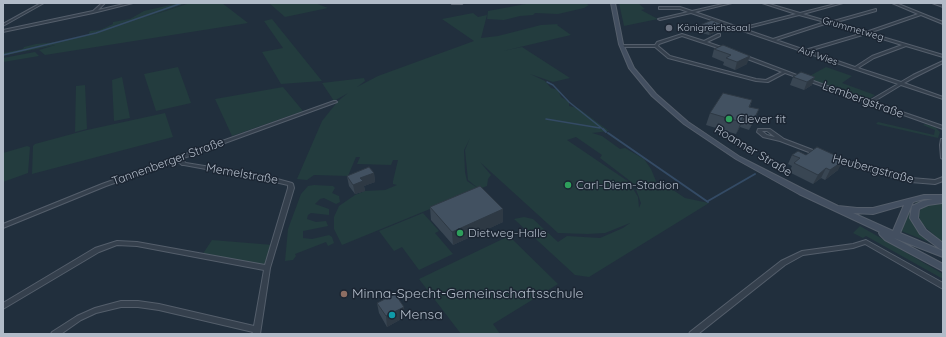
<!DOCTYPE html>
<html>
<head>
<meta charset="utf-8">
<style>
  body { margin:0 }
  #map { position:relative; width:946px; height:337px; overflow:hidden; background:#212f3d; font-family:Quicksand,sans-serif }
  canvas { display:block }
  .frame { position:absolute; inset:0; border:4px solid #b1bbc8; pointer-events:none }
</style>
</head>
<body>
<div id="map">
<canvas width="946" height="337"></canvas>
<div class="frame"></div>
</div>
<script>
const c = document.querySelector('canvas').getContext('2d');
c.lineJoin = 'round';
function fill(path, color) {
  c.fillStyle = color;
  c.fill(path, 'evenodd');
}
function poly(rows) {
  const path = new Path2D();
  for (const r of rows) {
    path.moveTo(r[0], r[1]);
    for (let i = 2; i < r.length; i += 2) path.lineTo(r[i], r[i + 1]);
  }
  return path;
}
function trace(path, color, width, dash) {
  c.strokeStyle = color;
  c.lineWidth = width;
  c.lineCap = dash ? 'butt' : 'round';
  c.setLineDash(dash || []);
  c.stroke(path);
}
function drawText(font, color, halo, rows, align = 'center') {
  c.font = font + ' Quicksand,sans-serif';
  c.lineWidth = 3;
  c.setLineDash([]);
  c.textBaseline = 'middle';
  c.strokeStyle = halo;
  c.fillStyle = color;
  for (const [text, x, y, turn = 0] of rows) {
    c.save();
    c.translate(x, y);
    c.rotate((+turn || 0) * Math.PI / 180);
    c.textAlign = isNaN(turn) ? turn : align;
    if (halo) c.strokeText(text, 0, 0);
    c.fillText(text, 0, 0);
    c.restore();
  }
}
const green = poly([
  [179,3,187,3,144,18,190,3,222,3,248,23,45,55,39,50,55,45,3,56,3,53,23,49,24,47,36,44,57,42,88,35,90,31,100,30,113,24,113,22,130,19,144,11],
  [269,3,315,3,328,8,285,17],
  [531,3,584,3,589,5,584,8,558,14,535,13,533,15,520,16,504,20,487,19,488,11],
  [619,3,638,3,645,9,641,10,658,19,624,26],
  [473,13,478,17,487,15,481,38,498,36,541,25,558,24,557,25,571,35,503,51,522,47,570,78,553,82,530,74,545,81,551,88,558,90,561,97,569,102,569,106,578,108,609,131,592,133,602,136,620,149,625,148,644,159,651,169,656,181,655,185,670,188,685,198,709,203,589,277,575,275,514,219,524,217,533,219,558,242,567,236,600,238,623,228,630,223,605,233,587,234,558,233,480,162,491,175,488,179,487,186,479,189,468,180,465,150,470,138,464,150,465,172,467,181,479,189,342,245,334,229,334,217,339,206,355,195,365,191,385,190,397,185,393,184,393,181,398,160,393,160,391,165,357,164,360,157,356,157,348,176,314,175,307,180,297,179,322,121,338,101,348,93,334,101,322,83,364,78,365,81,357,87,378,76,474,41,442,19],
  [576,137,602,155,600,158,634,184,641,203,639,208,638,197,629,182,567,140],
  [272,19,322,81,281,84,262,52,283,48,264,21],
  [35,52,39,56,3,62,3,58],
  [178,67,191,103,156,111,144,74],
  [826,67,852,76,842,83,875,95,868,100,806,78],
  [122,77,130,118,114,121,112,80],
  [85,85,87,129,75,132,76,86],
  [283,87,303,111,232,136,215,99],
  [165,113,173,137,32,174,33,146,35,144,87,130],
  [878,122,934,135,935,130,923,125,925,124,935,127,940,132,938,138,876,124],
  [27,146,30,147,28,173,3,182,3,153],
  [314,185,333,186,335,188,332,193,339,196,340,202,336,204,324,198,320,199,315,204,329,209,329,215,311,213,308,215,307,219,316,222,326,221,328,226,303,231,303,238,312,239,329,235,332,237,334,243,328,246,326,242,295,254,296,256,293,260,285,261,288,229,301,194,308,186],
  [929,199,940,199,943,200,918,203,913,207,911,213,939,246,901,231,912,206,917,202],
  [934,203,943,203,943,243,922,224,918,214,923,206],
  [423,213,439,231,435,233,453,254,419,270,402,247,394,251,379,231],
  [860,226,943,274,943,279,866,236,863,238,853,233],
  [509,236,558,284,493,324,500,334,461,334,419,279],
  [212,240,273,245,267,266,202,255]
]);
const streamFar1 = poly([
  [3,55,96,33,182,3],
  [547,82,553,85,569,102,604,130],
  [546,119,600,128]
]);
const stream = poly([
  [603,129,606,132],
  [608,133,708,202],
  [708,201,755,174]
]);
const street = poly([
  [41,3,44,3,3,26,3,24,41,3],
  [102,3,105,3,98,10,128,3,133,3,93,13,3,32,3,30,93,11,102,3],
  [451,3,463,3,462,4,452,4,451,3],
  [727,3,732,3,695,12,741,28,796,14,762,3,766,3,800,13,839,3,843,3,803,14,830,22,876,9,876,11,833,23,866,32,918,14,892,3,896,3,943,22,943,24,921,15,869,33,943,55,943,57,906,46,874,58,858,68,901,82,913,75,943,61,943,63,915,77,904,83,943,97,943,99,901,85,873,102,943,126,943,129,805,80,807,79,808,79,869,101,898,84,740,30,738,30,738,29,691,13,660,20,658,19,688,12,680,9,659,9,659,7,680,7,692,11,727,3],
  [799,15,825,22,773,39,744,29,799,15],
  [828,23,863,33,805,50,776,40,828,23],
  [866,34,902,45,872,56,855,67,809,51,866,34],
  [932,3,936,3,943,5,943,7,932,3],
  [682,34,704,41,718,34,720,34,720,36,707,42,727,49,724,50,682,36,659,44,658,46,670,56,756,79,766,80,782,72,742,57,742,55,744,55,802,77,800,78,799,78,785,73,768,82,756,81,668,58,655,47,622,47,620,46,622,45,655,45,657,42,682,34],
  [334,101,336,101,337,102,181,159,186,163,266,176,292,183,293,184,294,188,270,268,260,334,252,334,253,332,159,310,138,307,121,307,96,313,81,320,61,334,51,334,52,332,77,316,95,308,121,301,138,301,159,304,254,326,264,270,137,246,117,245,99,252,3,309,3,303,95,248,117,241,137,242,265,265,288,188,288,185,266,180,184,165,182,165,177,161,106,186,3,228,3,224,102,184,334,101],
  [758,129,770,129,784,139,818,152,818,153,816,154,814,154,780,141,763,137,757,132,758,129],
  [762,131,767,131,775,137,767,135,762,131],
  [941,139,943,139,943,159,941,158,940,145,941,139],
  [835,159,839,159,911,178,935,180,943,177,943,181,935,184,911,182,835,161,835,159],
  [866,240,943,283,943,289,865,244,853,248,803,255,785,265,698,334,689,334,690,332,781,261,802,251,853,244,866,240]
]);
const secondary = poly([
  [611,3,615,3,623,44,634,68,656,94,688,122,740,157,805,190,838,206,857,208,873,208,924,195,943,195,942,203,928,205,919,209,918,218,926,230,943,243,943,250,940,249,920,234,910,218,912,206,923,201,933,199,924,199,913,202,900,233,943,251,943,257,894,238,943,264,943,271,885,240,880,235,879,233,880,232,799,194,736,159,684,124,652,96,629,68,619,44,611,3],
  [904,205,893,231,853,213,873,214,904,205]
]);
const wall = poly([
  [712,20,719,31,709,35,698,32,700,25],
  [723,45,747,64,735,70,723,65,724,62,712,57,714,49],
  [801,72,812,85,804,90,790,85,793,77],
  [752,100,750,107,759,109,754,121,749,130,740,127,736,134,706,125,710,113],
  [792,155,806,155,841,158,840,160,838,170,825,180,821,178,813,184,789,172,792,166,788,164],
  [374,173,375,182,364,186,365,191,355,194,349,186,347,176],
  [430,207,503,209,503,222,453,245,431,220],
  [377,303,405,317,387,327,379,313]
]);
const shadedWall = poly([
  [722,24,719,31,709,35,711,27],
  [750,56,747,64,735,70,737,62],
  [815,77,812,85,804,90,807,82],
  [759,109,754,121,749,130,754,119],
  [744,116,740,127,736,134,741,122],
  [841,158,837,165,843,161,838,170,825,180,830,170,839,159],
  [826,168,821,178,813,184,818,175],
  [374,173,375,182,364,186,365,191,355,194,353,185,360,178],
  [503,209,503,222,453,245,452,232],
  [404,307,405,317,387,327,386,316]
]);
const building = poly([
  [712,20,722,24,711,27,700,25,712,20],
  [723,45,750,56,737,62,726,58,731,55,714,49,723,45],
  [801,72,815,77,807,82,793,77,801,72],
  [723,93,752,100,749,107,759,109,754,119,744,116,741,122,710,113,723,93],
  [817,147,841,158,839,159,843,161,830,170,826,168,818,175,794,163,800,158,792,155,798,151,806,155,817,147],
  [369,167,374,173,360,178,363,181,353,185,347,176,369,167],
  [480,186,503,209,452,232,430,207,480,186],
  [395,294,404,307,386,316,377,303,395,294]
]);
const markers = [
  [669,28,4,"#6b7280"],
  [729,119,4,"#2e9e5b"],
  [568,185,4,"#2e9e5b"],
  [460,233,4,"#2e9e5b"],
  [344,294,4,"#8d6e63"],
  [392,315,4,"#0f9aa8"]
];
const farPoinames = [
  ["Königreichssaal",677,28]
];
const farStreetnames = [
  ["Grummetweg",853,29,16],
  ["Auf Wies",818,56,19]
];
const streetNames = [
  ["Lembergstraße",863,100,20],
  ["Roanner Straße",753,151,31],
  ["Tannenberger Straße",168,162,-20],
  ["Heubergstraße",873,169,15],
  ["Memelstraße",242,174,10]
];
const poiNames = [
  ["Clever fit",737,119],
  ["Carl-Diem-Stadion",576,185],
  ["Dietweg-Halle",468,233]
];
const nearPoinames = [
  ["Minna-Specht-Gemeinschaftsschule",352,294],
  ["Mensa",400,315]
];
fill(green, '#233c3e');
trace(streamFar1, '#344b65', 1.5);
trace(stream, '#344b65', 2);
trace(street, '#545e6b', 2);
trace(secondary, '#545e6b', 2);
fill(street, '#35404d');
fill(secondary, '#434f60');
fill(wall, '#394653');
fill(shadedWall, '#2e3944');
fill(building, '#425161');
trace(building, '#2e3944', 1);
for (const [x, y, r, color] of markers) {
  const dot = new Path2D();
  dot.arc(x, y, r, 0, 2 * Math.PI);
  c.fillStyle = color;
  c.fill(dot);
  trace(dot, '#1b2532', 1.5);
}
drawText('10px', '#b1bbc8', '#1b2532', farPoinames, 'left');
drawText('10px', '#b1bbc8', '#1b2532', farStreetnames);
drawText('12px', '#b1bbc8', '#1b2532', streetNames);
drawText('12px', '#b1bbc8', '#1b2532', poiNames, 'left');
drawText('14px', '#b1bbc8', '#1b2532', nearPoinames, 'left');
</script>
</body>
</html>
